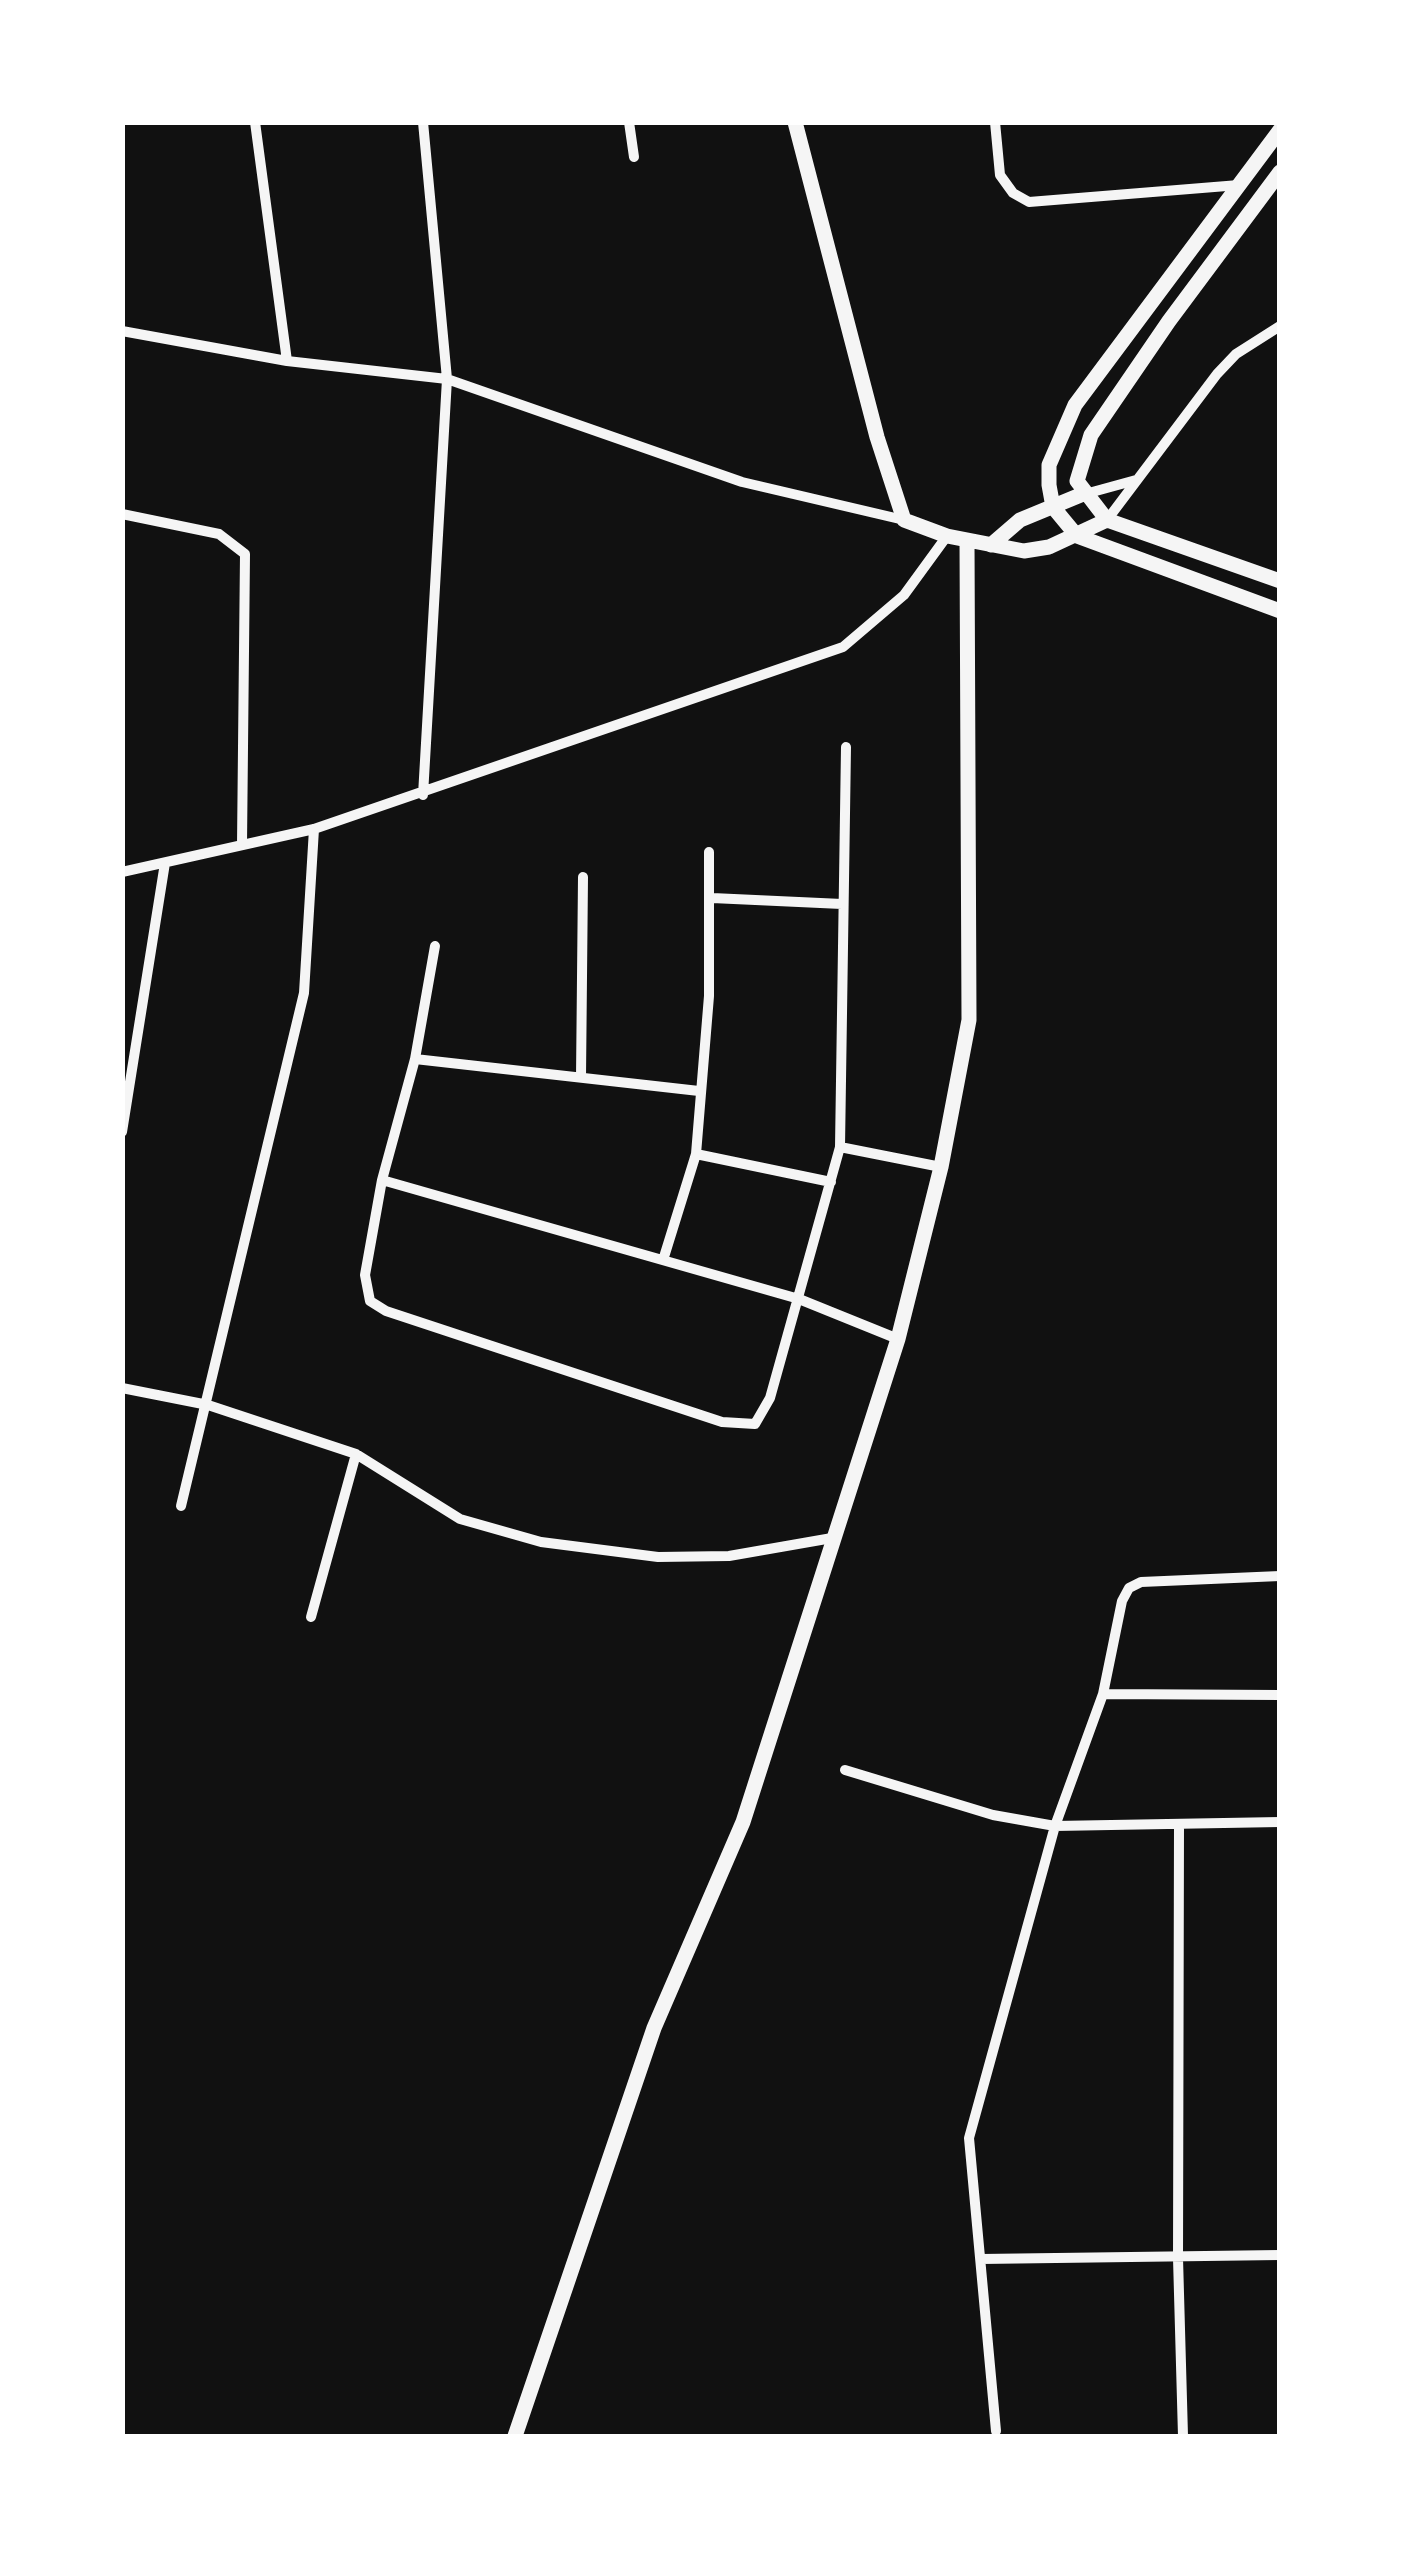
<!DOCTYPE html>
<html>
<head>
<meta charset="utf-8">
<style>
  body { margin:0 }
  #map { position:relative; width:1402px; height:2559px; overflow:hidden; background:#111; font-family:"Source Sans 3",sans-serif }
  canvas { display:block }
  .frame { position:absolute; inset:0; border:125px solid #fff; pointer-events:none }
</style>
</head>
<body>
<div id="map">
<canvas width="1402" height="2559"></canvas>
<div class="frame"></div>
</div>
<script>
const c = document.querySelector('canvas').getContext('2d');
c.lineJoin = 'round';
function poly(rows) {
  const path = new Path2D();
  for (const r of rows) {
    path.moveTo(r[0], r[1]);
    for (let i = 2; i < r.length; i += 2) path.lineTo(r[i], r[i + 1]);
  }
  return path;
}
function trace(path, color, width, dash) {
  c.strokeStyle = color;
  c.lineWidth = width;
  c.lineCap = dash ? 'butt' : 'round';
  c.setLineDash(dash || []);
  c.stroke(path);
}
const minor = poly([
  [255,122,287,361],
  [629,122,634,157],
  [995,122,1000,175,1013,193,1029,202,1239,185],
  [122,331,287,361,447,379,742,482,904,520],
  [1085,494,1136,480],
  [122,514,219,534,245,554,242,844],
  [1107,520,1217,374,1236,354,1280,326],
  [423,795,447,379,423,122],
  [122,872,314,829,843,647,904,595,947,536],
  [712,898,842,904],
  [435,946,415,1059,382,1180,365,1275,370,1301,386,1311,722,1422,755,1424,770,1398,840,1147,846,747],
  [415,1059,699,1091],
  [581,1077,583,877],
  [122,1132,165,863],
  [840,1147,941,1167],
  [696,1154,831,1182],
  [382,1180,799,1299,898,1339],
  [664,1257,696,1154,709,996,709,852],
  [122,1388,208,1405,356,1454,460,1519,541,1542,658,1557,729,1556,832,1538],
  [181,1506,304,993,314,829],
  [311,1617,356,1454],
  [1103,1694,1280,1695],
  [845,1770,993,1815,1055,1826,1280,1822],
  [1179,1825,1178,2258,1183,2436],
  [981,2259,1280,2255],
  [996,2431,969,2138,1055,1826,1103,1694,1122,1601,1129,1588,1141,1582,1280,1576]
]);
const tertiary = poly([
  [795,122,877,437,904,520,947,536,1024,551,1049,547,1107,520],
  [1280,130,1075,405,1049,465,1049,485,1053,507,1077,536,1280,611],
  [1280,172,1169,321,1091,435,1077,481,1107,520,1280,581],
  [991,545,1020,520,1083,494],
  [515,2436,654,2028,743,1822,898,1339,941,1167,969,1020,967,540]
]);
trace(minor, '#f5f5f5', 10);
trace(tertiary, '#f5f5f5', 15);
</script>
</body>
</html>
